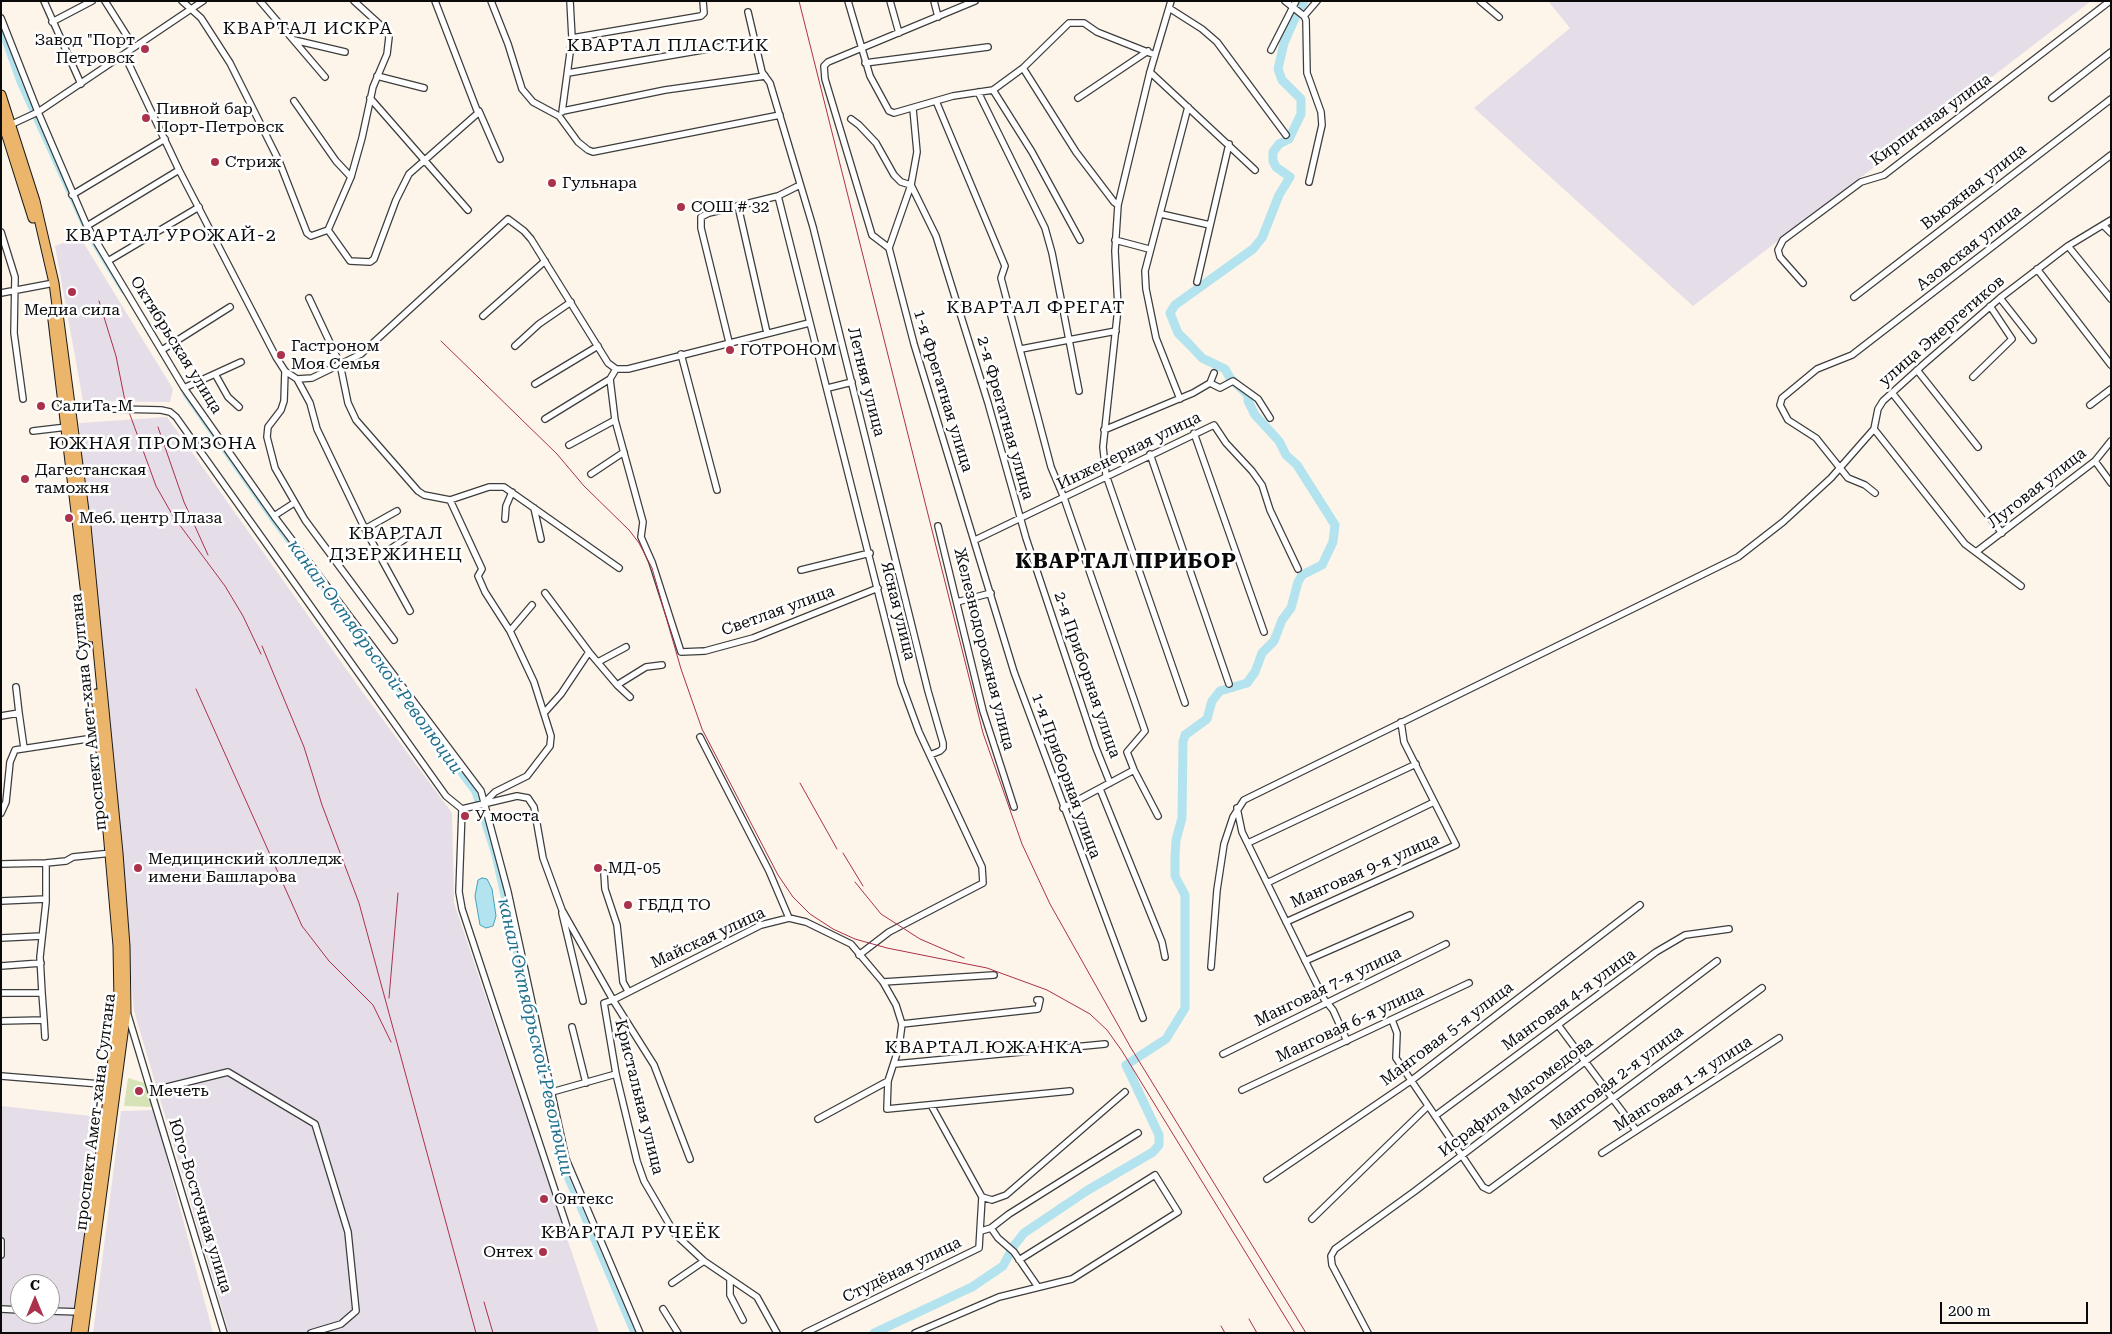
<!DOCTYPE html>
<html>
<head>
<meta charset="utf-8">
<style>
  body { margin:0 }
  #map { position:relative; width:2112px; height:1334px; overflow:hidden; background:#fdf5e9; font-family:"Roboto Serif",serif }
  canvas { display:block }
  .frame { position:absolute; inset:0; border:2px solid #0a0a0a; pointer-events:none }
  .north { position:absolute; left:10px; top:1274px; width:50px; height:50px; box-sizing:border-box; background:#fff; border:1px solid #9d9d9d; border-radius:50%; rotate:0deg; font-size:14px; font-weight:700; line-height:20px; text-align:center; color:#0a0a0a }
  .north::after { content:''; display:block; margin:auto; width:18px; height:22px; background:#ab314c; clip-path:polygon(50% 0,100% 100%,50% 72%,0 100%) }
  .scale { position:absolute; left:1940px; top:1302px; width:148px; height:22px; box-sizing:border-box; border:2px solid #0a0a0a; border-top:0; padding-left:6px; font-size:15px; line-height:18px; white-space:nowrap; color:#0a0a0a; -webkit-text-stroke:4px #fff; paint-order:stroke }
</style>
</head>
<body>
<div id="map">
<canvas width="2112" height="1334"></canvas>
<div class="frame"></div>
<div class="north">С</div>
<div class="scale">200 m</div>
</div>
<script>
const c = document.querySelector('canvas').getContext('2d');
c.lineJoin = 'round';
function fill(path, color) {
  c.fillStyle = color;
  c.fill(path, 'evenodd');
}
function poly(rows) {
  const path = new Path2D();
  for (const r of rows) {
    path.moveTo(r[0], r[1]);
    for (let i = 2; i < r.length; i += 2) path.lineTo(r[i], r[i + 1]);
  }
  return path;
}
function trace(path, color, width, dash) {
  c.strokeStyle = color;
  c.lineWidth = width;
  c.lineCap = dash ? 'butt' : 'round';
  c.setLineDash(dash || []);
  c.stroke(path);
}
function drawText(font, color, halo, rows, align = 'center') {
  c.font = font + ' "Roboto Serif",serif';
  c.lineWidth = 5;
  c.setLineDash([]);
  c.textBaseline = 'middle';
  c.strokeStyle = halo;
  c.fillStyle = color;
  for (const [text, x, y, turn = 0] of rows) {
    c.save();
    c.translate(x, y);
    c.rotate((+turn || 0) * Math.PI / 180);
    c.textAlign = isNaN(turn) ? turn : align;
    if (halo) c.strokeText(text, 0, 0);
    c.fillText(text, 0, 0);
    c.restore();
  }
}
const industrial = poly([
  [1548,1,2091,1,1693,306,1474,108,1570,28],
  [80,237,173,389,170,402,83,401,55,246],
  [167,417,361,690,452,813,454,903,599,1333,229,1333,134,1011,79,423],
  [1,1106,100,1117,71,1333,1,1333],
  [20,1284,50,1284,50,1314,20,1314],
  [154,1110,213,1333,93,1333,121,1111]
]);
const green = poly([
  [128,1078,148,1084,154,1107,124,1106]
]);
const water = poly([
  [482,878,487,879,492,889,496,916,493,926,486,928,480,925,475,896,478,880,482,878]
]);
const canal = poly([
  [1,31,19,82,87,232,123,291],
  [185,394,275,523,474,792,494,855,564,1172,633,1333]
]);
const river = poly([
  [1301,7,1304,1],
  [874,1333,972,1287,1003,1266,1013,1247,1024,1233,1088,1190,1153,1152,1159,1145,1159,1135,1126,1065,1166,1039,1185,1008,1185,895,1175,876,1175,856,1176,840,1182,818,1183,742,1185,735,1207,719,1212,701,1220,691,1247,683,1255,672,1262,653,1274,641,1282,620,1291,608,1298,582,1302,575,1322,565,1333,542,1335,525,1297,465,1286,455,1279,441,1255,415,1248,401,1248,395,1230,378,1225,369,1202,358,1190,345,1178,333,1170,313,1175,305,1253,249,1262,238,1279,195,1290,177,1276,167,1273,161,1273,152,1279,144,1289,139,1301,114,1301,99,1282,80,1278,69,1284,43,1296,16]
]);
const minor = poly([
  [44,1,81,84],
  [105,1,134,47],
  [182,1,201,18,230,63,279,161,307,233,311,236,328,230,351,177,362,138,373,87,387,54,389,37,387,31,354,1],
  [260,1,325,77],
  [491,1,508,44,522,89,533,102,559,116,578,142,588,150,593,152,780,115],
  [848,1,870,76,889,111,894,113,953,96,993,90,1023,68,1069,23,1084,23,1097,32,1155,55],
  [890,1,899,33],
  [934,1,938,17],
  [1171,1,1150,72,1118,205,1115,251,1118,308,1103,447,1106,475,1185,703],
  [1285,1,1304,16,1306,20,1307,73,1321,112,1322,125,1309,182],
  [1480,1,1499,17],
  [1169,8,1202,29,1217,42,1286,135],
  [748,12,762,72,770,83,813,227,928,691,943,743,943,748,940,751,930,755],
  [1304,16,1317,1],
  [1,18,38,112,87,226,184,388,274,516,481,791,508,892,566,1159,640,1333],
  [52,22,92,1],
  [572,38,701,16,704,13,703,1],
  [294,40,345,52],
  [1271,50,1296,1],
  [124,54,179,170,276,357,285,371,297,379,312,378,361,354,508,219,524,231,531,239,608,363,616,369,628,369,809,323],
  [865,63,988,47],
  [1023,68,1076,152,1114,202,1118,205],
  [1150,72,1255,170],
  [568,73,755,41],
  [377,76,424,88],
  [993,90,1032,152,1080,240],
  [978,92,1045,228,1052,253,1079,391],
  [370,98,468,210],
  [1078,98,1148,51],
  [2052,98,2111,52],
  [294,101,336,161,351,177],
  [936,101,1005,266,1001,278,1051,467,1064,498,1145,731,1127,752,1134,770,1158,816],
  [479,111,500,159],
  [563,111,665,90,765,76],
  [562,112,572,38,570,1],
  [851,119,859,125,876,143,894,175,901,182,911,185,936,236,988,403,1026,538,1096,748,1110,783],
  [8,126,38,112,203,1],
  [72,195,165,139],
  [778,196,901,683,919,732,982,867,983,883,889,932,859,955],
  [738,206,767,333],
  [1161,214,1210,225],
  [2103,225,2111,233],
  [87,226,179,170],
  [328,230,350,261,370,262,374,259,396,200,409,174,478,113,435,1],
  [1,232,15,277,14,333,23,399],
  [1115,240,1149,249],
  [2068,246,2111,299],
  [889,248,914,344,1014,672,1143,1018],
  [889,248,872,235,825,79,824,66,828,62,975,1],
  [889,248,911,185,917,152,913,109],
  [108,261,199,207],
  [2037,269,2111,365],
  [1197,282,1229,144],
  [1803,283,1780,257,1778,250,1783,240,1861,182,1884,175,2110,1],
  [1,293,54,283],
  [1854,297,2111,99],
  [309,298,340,364,348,403,356,420,418,491,424,495,450,500,482,569,478,576,485,592,510,631,534,682,551,736,550,746,527,776,495,792,486,801],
  [2000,298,2033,340],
  [483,316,545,261],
  [729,342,701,228,701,217,709,213,778,196,800,185],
  [515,346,539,324,571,302],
  [1021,349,1116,331],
  [162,350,230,307],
  [681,354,717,490],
  [616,369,610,379,615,420,643,522,641,537,652,562,681,652,705,651,753,638,878,588],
  [1917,370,1978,447],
  [285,371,284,401,281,410,268,427,267,437,275,468,305,520,394,640],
  [215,374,228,397,239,407],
  [1973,377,2012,339,1990,306],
  [297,379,310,403,317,429,365,529,410,611],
  [1210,383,1220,388,1233,381,1258,399,1270,418],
  [535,384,598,346],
  [184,388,241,362],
  [828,388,852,382],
  [1893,394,2002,533],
  [1180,399,1156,338,1146,289,1145,271,1188,107],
  [2090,405,2111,389],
  [69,408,161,410,170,412,176,417,446,796,462,809,459,892,462,909,567,1227,552,1236],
  [545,419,610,379],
  [1874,429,1965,544,2021,586],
  [1104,430,1193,393,1210,383,1214,373],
  [33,431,67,427],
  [1194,433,1264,632],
  [569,445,615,420],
  [1150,454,1229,684],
  [2095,461,2111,483],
  [591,474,624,452],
  [1875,493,1865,485,1848,478,1816,438,1788,420,1780,405,1782,398,1817,369,1852,355,2111,155],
  [450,500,489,487,504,487,619,568],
  [534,508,541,539],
  [274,516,294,503],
  [505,519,506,506,512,492],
  [938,526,983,711,1014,807],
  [365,529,397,511],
  [975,540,1214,425,1226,443,1252,471,1262,485,1270,510,1298,569],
  [1976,552,2095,461,2111,441],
  [380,556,405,539],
  [801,570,870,553],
  [957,602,991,593],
  [510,631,532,605],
  [589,652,617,685,630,697],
  [598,662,626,647],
  [617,685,646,667,662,665],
  [16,687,19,713],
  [544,713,561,694,589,652,545,593],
  [1,716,19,713,24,748],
  [700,737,769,871,789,918],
  [1100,789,1162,942,1165,957],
  [1063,808,1134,770],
  [1237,808,1242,832,1324,999,1333,1010,1347,1041],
  [462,809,517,796,528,798,534,807,543,858,562,910,613,1000,761,925,789,918,806,922,851,944,883,982,896,1005,902,1024,899,1047,888,1081,887,1109,1070,1091],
  [1,813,6,802,10,762,15,750,100,737],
  [1248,843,1416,764],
  [1,864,46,863],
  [604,873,605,889,617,925,623,982,628,991],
  [1267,883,1434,802],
  [1,901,46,899],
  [562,913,583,1001],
  [1286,922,1456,845,1404,742,1401,722],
  [1,938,42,936],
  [1305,961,1410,915],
  [1,966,41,963],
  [1211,967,1217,890,1224,844,1233,817,1244,800,1738,557,1783,522,1831,478,1874,429,1878,409,1883,401,1925,363,2000,298,2068,246,2111,220],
  [883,982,994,975],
  [1,993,42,993,40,957,46,902,46,863,66,861,73,857,112,853],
  [127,1012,224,1333],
  [44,1020,45,1037],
  [1392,1020,1397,1033,1396,1058,1483,1187,1489,1190,1762,988],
  [1,1021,44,1020,42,993],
  [902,1024,1038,1009,1040,1000,1037,1000],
  [1558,1025,1636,1130],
  [572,1027,586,1083],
  [1223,1054,1446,944],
  [895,1064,1105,1044],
  [1,1076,113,1085],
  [1242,1090,1469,983],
  [151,1091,228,1072,315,1124,348,1232,356,1311,341,1324,311,1333],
  [552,1092,616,1074],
  [1435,1116,1656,952,1685,935,1729,929],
  [818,1119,888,1081],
  [1602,1153,1779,1038],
  [690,1159,654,1065,613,1000,604,1003,616,1074,637,1161,644,1181,675,1234,704,1261,757,1297,777,1333],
  [1267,1179,1412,1080,1640,905],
  [982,1197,992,1200,1006,1195,1125,1092],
  [1312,1219,1428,1106],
  [991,1228,998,1238,1014,1252,1038,1287],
  [981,1231,991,1228,1009,1214,1138,1133],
  [1,1241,1,1255],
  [730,1280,730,1295,743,1320],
  [672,1283,704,1261],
  [1,1309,20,1310],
  [663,1309,678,1333],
  [50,1311,80,1312],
  [805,1333,979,1248,982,1197,931,1105],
  [915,1333,999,1297,1072,1279,1178,1212,1155,1175,1019,1260],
  [1368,1333,1332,1265,1331,1256,1335,1249,1415,1191,1717,961]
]);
const primary = poly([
  [1,95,35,201,54,283,86,526,118,853,125,946,126,1011,83,1333],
  [1,117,33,218],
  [52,312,91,637],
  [76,1333,110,1085,119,1003,118,946,96,694]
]);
const rail = poly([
  [799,1,983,733,1022,844,1050,904,1131,1048,1306,1333],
  [99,301,116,356,125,401,156,486,173,516,225,586,243,616,261,654],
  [441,341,557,454,584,486,629,530,639,543,652,568,681,669,702,729,778,875,793,897,810,914,833,929,855,939,887,948,987,968,1047,990,1090,1014,1107,1030,1122,1051,1295,1333],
  [158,427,184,502,208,555],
  [262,646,304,747,322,805,359,903,476,1333],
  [196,689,302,926,329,961,373,1005,391,1042],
  [800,783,837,849],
  [843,853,863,886],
  [855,882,881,914,920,939,964,958],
  [389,998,398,893],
  [484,1302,493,1333],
  [1249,1319,1257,1333],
  [1221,1326,1225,1333]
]);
const markers = [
  [145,49,5,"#ab314c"],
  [146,118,5,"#ab314c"],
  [215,162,5,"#ab314c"],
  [552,183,5,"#ab314c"],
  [681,207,5,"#ab314c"],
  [72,292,5,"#ab314c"],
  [730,350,5,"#ab314c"],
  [281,355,5,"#ab314c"],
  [41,406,5,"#ab314c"],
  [25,479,5,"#ab314c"],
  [69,518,5,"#ab314c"],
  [465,816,5,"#ab314c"],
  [138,868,5,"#ab314c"],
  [598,868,5,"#ab314c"],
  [628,905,5,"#ab314c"],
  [139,1091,5,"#ab314c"],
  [544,1199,5,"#ab314c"],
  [543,1252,5,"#ab314c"]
];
const poiNames = [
  ["Завод \"Порт",135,40,"right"],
  ["Петровск",135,58,"right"],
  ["Пивной бар",156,109],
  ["Порт-Петровск",156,127],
  ["Стриж",225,162],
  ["Гульнара",562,183],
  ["СОШ # 32",691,207],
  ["Медиа сила",72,310,"center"],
  ["Гастроном",291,346],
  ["Моя Семья",291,364],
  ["ГОТРОНОМ",740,350],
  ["СалиТа-М",51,406],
  ["Дагестанская",35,470],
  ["таможня",35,488],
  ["Меб. центр Плаза",79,518],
  ["У моста",475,816],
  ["Медицинский колледж",148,859],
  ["имени Башларова",148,877],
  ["МД-05",608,868],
  ["ГБДД ТО",638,905],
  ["Мечеть",149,1091],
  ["Онтекс",554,1199],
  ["Онтех",533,1252,"right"]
];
const streetNames = [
  ["Кирпичная улица",1931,120,-36],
  ["Вьюжная улица",1974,187,-38],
  ["Азовская улица",1969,248,-38],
  ["улица Энергетиков",1942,331,-41],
  ["Октябрьская улица",176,345,58],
  ["Летняя улица",866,382,76],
  ["1-я Фрегатная улица",943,391,73],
  ["2-я Фрегатная улица",1005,418,74],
  ["Инженерная улица",1129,451,-26],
  ["Луговая улица",2037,488,-38],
  ["Светлая улица",778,611,-20],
  ["Ясная улица",898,611,76],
  ["Железнодорожная улица",984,649,76],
  ["2-я Приборная улица",1087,675,71],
  ["проспект Амет-хана Султана",89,712,-96],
  ["1-я Приборная улица",1066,776,70],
  ["Манговая 9-я улица",1365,871,-24],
  ["Майская улица",708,938,-25],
  ["Манговая 7-я улица",1328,987,-26],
  ["Манговая 4-я улица",1569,1000,-36],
  ["Манговая 6-я улица",1350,1024,-25],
  ["Манговая 5-я улица",1447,1034,-37],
  ["Манговая 2-я улица",1617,1078,-37],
  ["Манговая 1-я улица",1683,1084,-33],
  ["Кристальная улица",639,1097,76],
  ["Исрафила Магомедова",1516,1097,-37],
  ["проспект Амет-хана Султана",96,1112,-83],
  ["Юго-Восточная улица",200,1206,73],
  ["Студёная улица",902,1270,-26]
];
const neighbourhoodNames = [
  ["КВАРТАЛ ИСКРА",308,29],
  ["КВАРТАЛ ПЛАСТИК",668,46],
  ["КВАРТАЛ УРОЖАЙ-2",171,236],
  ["КВАРТАЛ ФРЕГАТ",1036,308],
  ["ЮЖНАЯ ПРОМЗОНА",153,444],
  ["КВАРТАЛ",396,534],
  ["ДЗЕРЖИНЕЦ",396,555],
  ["КВАРТАЛ ЮЖАНКА",984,1048],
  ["КВАРТАЛ РУЧЕЁК",631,1233]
];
const waterNames = [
  ["канал Октябрьской Революции",375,657,54],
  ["канал Октябрьской Революции",535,1037,77]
];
const districtNames = [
  ["КВАРТАЛ ПРИБОР",1126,562]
];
fill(industrial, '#e5dee8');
fill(green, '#d5e3b7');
fill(water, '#b3e3ef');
trace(water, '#41a3bf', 1);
trace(canal, '#b3e3ef', 5);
trace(river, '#b3e3ef', 9);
trace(minor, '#3d3d3d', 8);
trace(primary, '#1b1b1b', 11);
trace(minor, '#fff', 5.5);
trace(primary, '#ebb56b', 9);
trace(rail, '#ab314c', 1);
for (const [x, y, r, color] of markers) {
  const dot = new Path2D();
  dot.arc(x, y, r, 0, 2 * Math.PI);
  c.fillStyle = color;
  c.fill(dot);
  trace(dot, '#fff', 2);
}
drawText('16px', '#0a0a0a', '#fff', poiNames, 'left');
drawText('16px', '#0a0a0a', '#fff', streetNames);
c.letterSpacing = '1px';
drawText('18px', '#0a0a0a', '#fff', neighbourhoodNames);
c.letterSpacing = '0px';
drawText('italic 18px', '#21718e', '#fff', waterNames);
c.letterSpacing = '1px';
drawText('bold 21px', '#0a0a0a', '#fff', districtNames);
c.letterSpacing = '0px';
</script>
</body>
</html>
